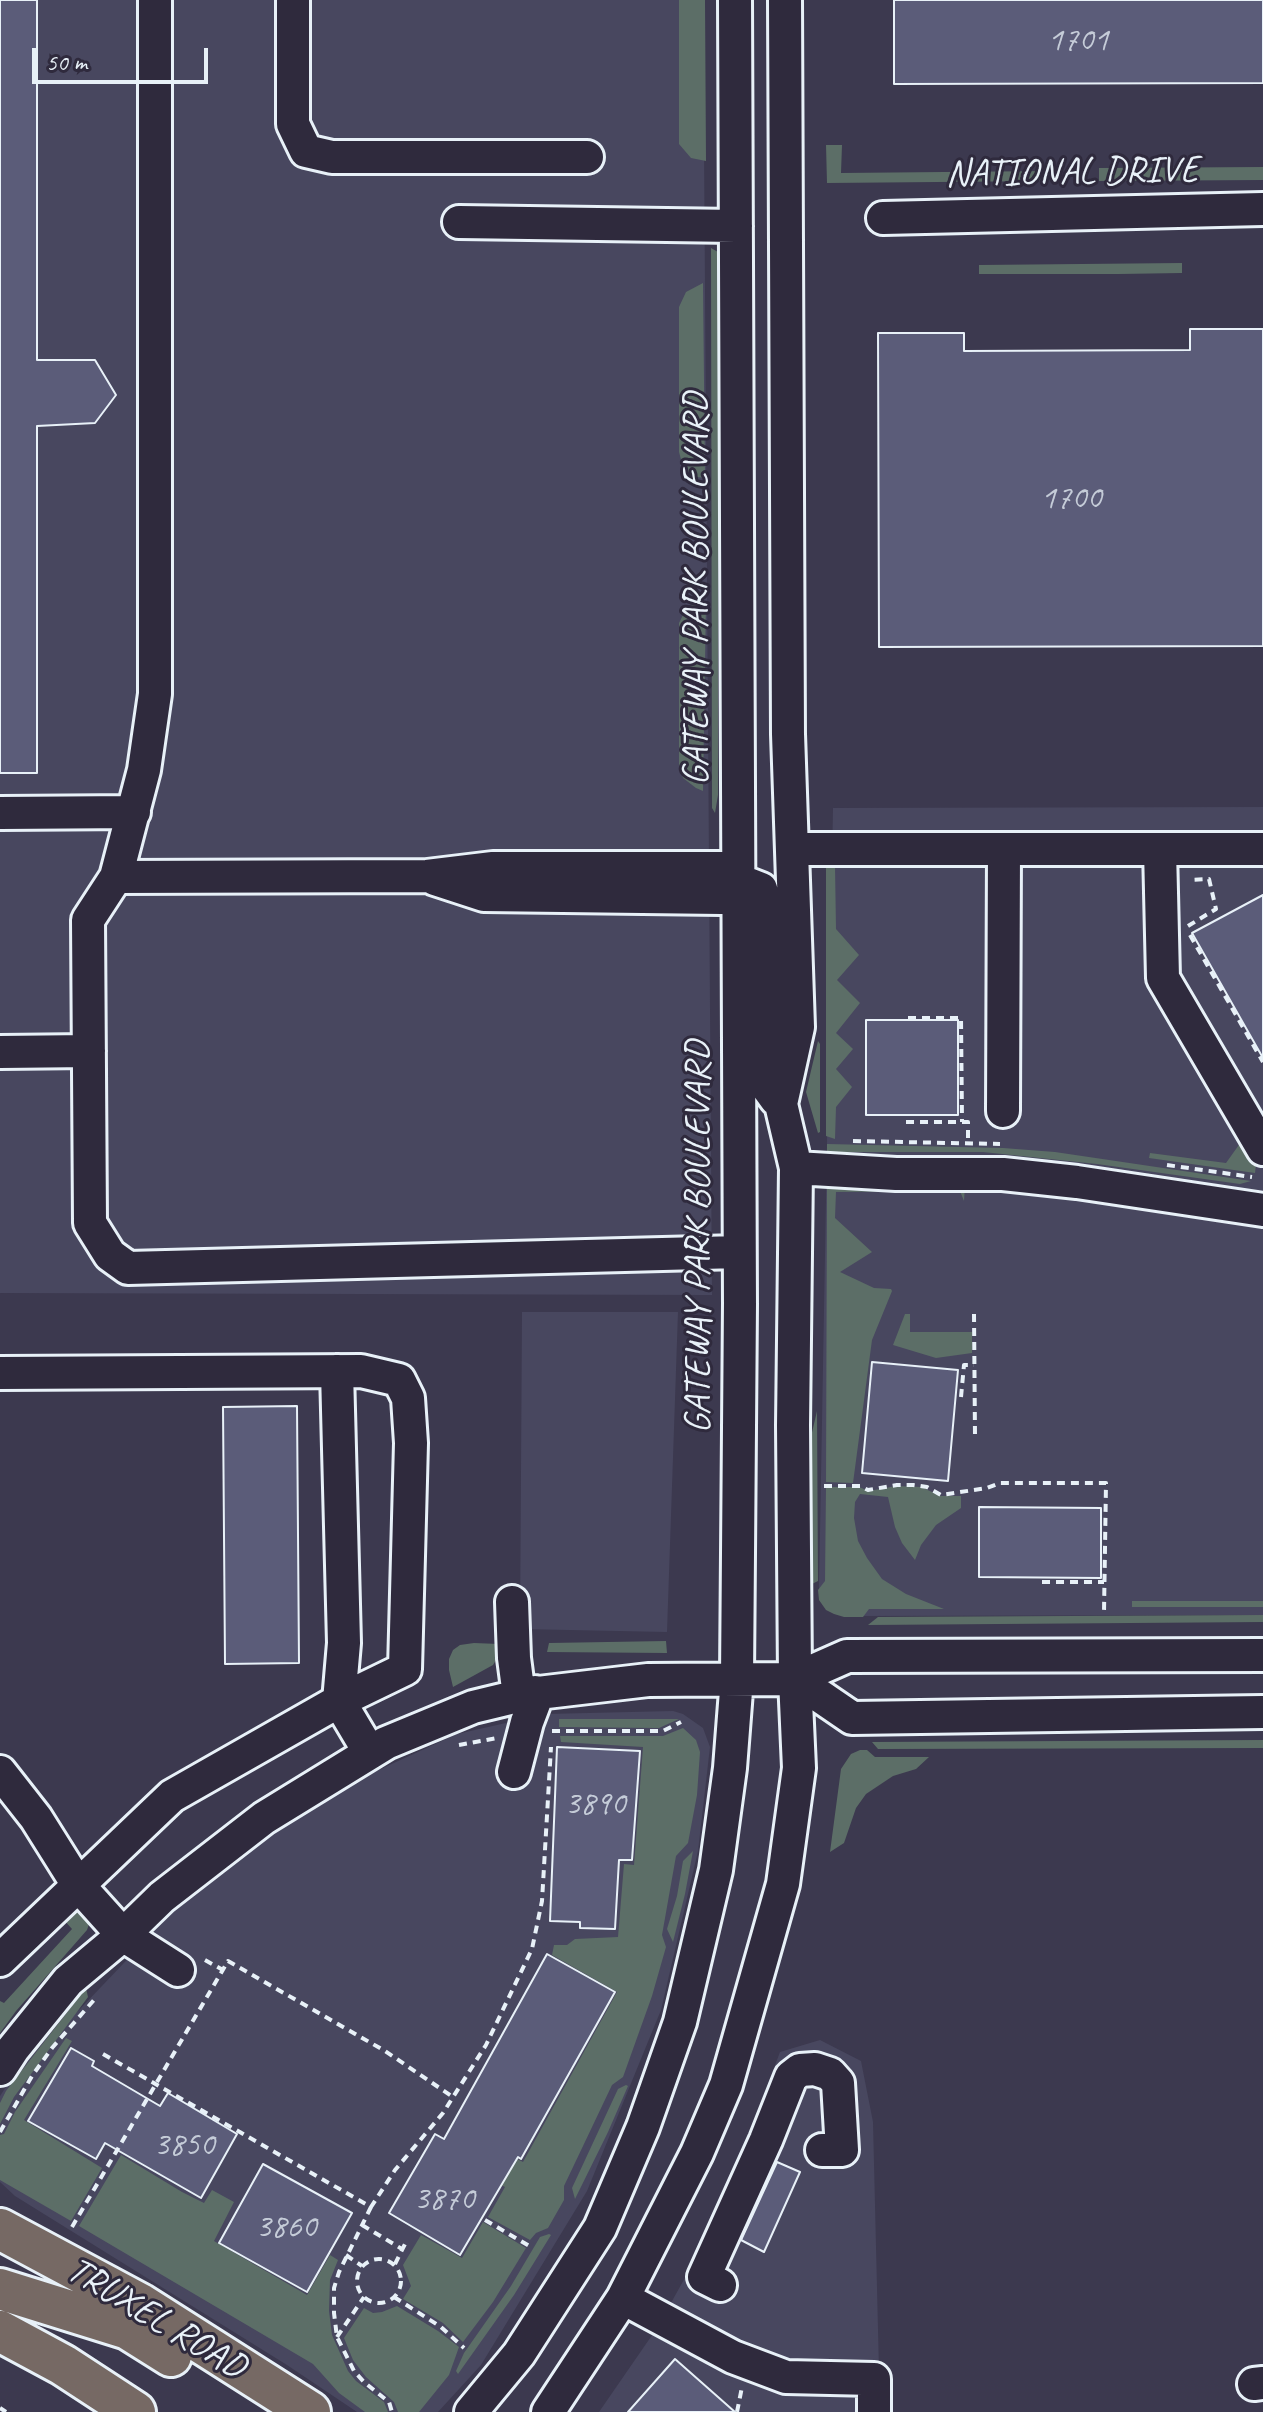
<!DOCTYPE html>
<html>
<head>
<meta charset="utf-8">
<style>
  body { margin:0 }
  #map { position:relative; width:1263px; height:2412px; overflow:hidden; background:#3c394f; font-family:Caveat,sans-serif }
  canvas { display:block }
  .scale { position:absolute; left:32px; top:48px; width:176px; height:36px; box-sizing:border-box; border:4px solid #e8f1f8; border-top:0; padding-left:10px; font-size:24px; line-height:28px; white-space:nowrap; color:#e8f1f8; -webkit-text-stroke:6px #2f2a3d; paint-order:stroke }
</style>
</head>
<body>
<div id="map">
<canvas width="1263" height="2412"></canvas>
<div class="scale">50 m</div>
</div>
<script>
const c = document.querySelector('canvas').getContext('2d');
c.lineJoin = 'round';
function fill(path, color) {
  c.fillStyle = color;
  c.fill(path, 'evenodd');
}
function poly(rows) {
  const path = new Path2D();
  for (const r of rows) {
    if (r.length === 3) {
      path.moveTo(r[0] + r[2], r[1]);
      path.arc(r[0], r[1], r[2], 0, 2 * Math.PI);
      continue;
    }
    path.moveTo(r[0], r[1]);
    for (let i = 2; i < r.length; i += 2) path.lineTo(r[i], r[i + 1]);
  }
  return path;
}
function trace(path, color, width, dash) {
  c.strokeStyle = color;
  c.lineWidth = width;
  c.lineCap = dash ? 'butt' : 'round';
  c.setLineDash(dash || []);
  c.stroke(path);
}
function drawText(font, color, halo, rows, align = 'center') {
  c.font = font + ' Caveat,sans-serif';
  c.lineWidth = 6;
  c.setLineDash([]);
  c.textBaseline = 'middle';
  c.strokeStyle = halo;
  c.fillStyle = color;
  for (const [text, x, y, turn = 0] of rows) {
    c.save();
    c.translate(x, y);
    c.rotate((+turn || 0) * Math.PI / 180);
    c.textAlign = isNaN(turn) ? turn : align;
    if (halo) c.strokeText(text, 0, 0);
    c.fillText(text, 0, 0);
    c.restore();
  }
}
const built = poly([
  [0,0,703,0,712,1295,0,1293],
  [1263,807,1263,1615,861,1616,819,1588,833,808],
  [522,1312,678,1312,667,1632,520,1629],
  [673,1711,683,1714,703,1728,710,1747,698,1851,661,2010,587,2191,481,2365,438,2412,357,2412,287,2365,15,2196,0,2182,0,2096,30,2050,80,2009,206,1877,359,1779,457,1734,546,1714],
  [820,2040,861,2061,873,2122,880,2412,599,2412,657,2328,716,2222,780,2052]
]);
const green = poly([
  [679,0,705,0,706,161,691,158,679,144],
  [826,145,842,145,841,173,1048,171,1049,181,827,183],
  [1263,167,1263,180,1099,181,1099,168],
  [711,248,718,252,718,795,715,813,712,808],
  [1182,263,1182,273,1119,274,979,274,979,265],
  [703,283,705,478,697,477,689,473,683,467,679,452,679,307,686,292],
  [697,602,706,602,703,791,696,788,683,778,679,765,679,623,686,609],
  [835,866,836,929,859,955,837,980,860,1003,836,1033,853,1049,836,1069,852,1087,836,1107,835,1139,826,1136,826,867],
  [818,1041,820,1044,820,1132,818,1133,806,1092],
  [1241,1142,1256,1164,1255,1173,1149,1158,1150,1153,1226,1163],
  [827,1144,1003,1148,1055,1152,1251,1181,1240,1184,1097,1164,983,1152,827,1152],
  [827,1185,965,1185,964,1201,960,1191,836,1192,835,1218,872,1252,840,1272,874,1288,891,1289,892,1291,872,1340,853,1483,826,1482],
  [905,1314,910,1314,910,1332,972,1332,972,1353,936,1358,893,1345],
  [817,1411,818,1581,810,1585,810,1441],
  [896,1486,921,1487,941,1496,961,1496,961,1508,936,1525,921,1545,915,1560,902,1543,895,1527,888,1497,860,1494,855,1502,854,1518,858,1541,867,1558,882,1579,906,1594,944,1609,869,1609,863,1617,844,1617,834,1614,826,1610,819,1600,818,1590,825,1581,826,1487,859,1487,869,1491],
  [1132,1601,1263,1601,1263,1607,1132,1607],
  [1263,1615,1263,1622,868,1625,878,1617],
  [666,1641,667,1653,547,1652,549,1643],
  [474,1643,499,1644,498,1657,493,1665,453,1687,449,1670,449,1659,453,1650,460,1645],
  [559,1719,679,1719,659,1728,559,1727],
  [683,1728,696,1740,700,1752,697,1795,688,1843,676,1856,662,1935,666,1947,652,1996,623,2077,612,2085,564,2186,564,2200,548,2228,536,2233,530,2240,488,2217,505,2187,488,2178,491,2146,523,2162,617,1992,552,1955,554,1945,567,1945,575,1939,618,1937,624,1864,634,1865,643,1747,561,1742,560,1736,663,1736],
  [1263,1740,1263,1748,878,1749,872,1742],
  [860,1750,867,1750,875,1757,929,1757,916,1769,893,1776,866,1794,856,1808,844,1843,830,1852,841,1769,851,1754],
  [693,1851,685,1894,673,1942,667,1929,677,1896,683,1861],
  [78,1907,89,1916,89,1924,87,1930,16,2011,0,2033,0,2001,4,2003,72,1929,64,1920],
  [86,1988,88,1997,14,2097,0,2124,0,2103,6,2091],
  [66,2038,72,2041,24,2120,102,2168,71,2221,0,2180,0,2135,4,2134,15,2112],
  [626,2085,628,2086,608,2132,575,2199,572,2188,618,2089],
  [121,2155,182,2192,204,2203,212,2190,234,2202,214,2241,307,2295,330,2255,338,2260,330,2280,329,2311,332,2335,348,2371,356,2381,384,2402,388,2412,365,2412,339,2393,313,2364,79,2226],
  [483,2222,526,2248,493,2302,463,2342,443,2323,403,2299,411,2286,403,2265,421,2235,462,2258],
  [549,2234,551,2235,514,2295,458,2374,456,2371,464,2353,511,2286,540,2237],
  [397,2306,438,2331,459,2347,449,2375,419,2412,398,2412,394,2402,366,2377,353,2360,344,2338,364,2308,373,2313,382,2312]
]);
const building = poly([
  [0,0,37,0,37,360,95,360,116,395,95,423,37,426,37,773,0,773,0,0],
  [894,0,1263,0,1263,83,894,84,894,0],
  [1190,329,1263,329,1263,646,879,647,878,333,964,333,964,351,1190,350,1190,329],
  [1263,895,1263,1058,1192,933,1263,895],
  [866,1020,958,1020,958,1115,866,1115,866,1020],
  [872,1362,958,1370,948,1481,862,1473,872,1362],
  [297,1406,299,1663,225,1664,223,1407,297,1406],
  [979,1507,1101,1508,1101,1578,979,1577,979,1507],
  [557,1747,640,1751,632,1860,619,1860,615,1929,580,1928,580,1922,550,1921,557,1747],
  [547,1954,615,1992,521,2159,518,2157,460,2255,389,2213,435,2134,444,2139,547,1954],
  [71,2048,94,2061,92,2066,160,2106,168,2093,237,2134,201,2198,105,2143,96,2159,28,2121,71,2048],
  [777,2162,800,2172,764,2252,741,2240,777,2162],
  [263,2164,352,2213,307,2292,219,2243,263,2164],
  [675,2359,735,2412,628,2412,675,2359]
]);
const path = poly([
  [1188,926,1216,909,1209,879,1189,880],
  [1190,935,1263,1062],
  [908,1018,961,1018,962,1122],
  [906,1122,968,1122,968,1142],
  [853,1141,1000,1144],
  [1167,1165,1252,1177],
  [974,1314,975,1436],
  [961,1397,964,1365,974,1365],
  [824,1486,860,1486,868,1490,897,1485,913,1485,927,1487,941,1495,987,1488,1000,1483,1106,1483,1104,1612],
  [1042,1582,1104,1582],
  [552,1731,663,1731,681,1722],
  [459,1745,497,1738],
  [205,1960,223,1970],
  [103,2054,371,2207,395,2170,443,2113,486,2045,532,1949,542,1901,551,1747],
  [0,2132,32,2076,52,2048,94,2000,93,1997],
  [371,2207,339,2272,334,2288,334,2313,337,2337,354,2371,364,2382,389,2402,392,2412],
  [485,2220,531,2247],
  [362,2225,402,2249],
  [72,2227,228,1961,385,2051,453,2097],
  [346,2255,362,2266],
  [379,2281,22],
  [395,2264,406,2242],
  [394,2297,441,2327,464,2348],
  [337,2337,364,2297],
  [0,2408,6,2412],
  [737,2412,742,2387]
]);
const minor = poly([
  [155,0,155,694,144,770,116,877,88,920,90,1223,110,1255,128,1268,739,1252],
  [293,0,293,124,306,151,332,157,587,157],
  [883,218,1263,209],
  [459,222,736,226],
  [0,813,134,812],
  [793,849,1263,849],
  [1160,849,1163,978,1263,1149],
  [116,877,427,876,493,868,723,868,738,880,761,889,766,906,768,1088,776,1099],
  [435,879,484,895,722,898,738,880],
  [0,1052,89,1051],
  [1003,1111,1004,851],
  [796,1168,896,1174,1003,1174,1077,1182,1263,1210],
  [337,1371,344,1643,339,1701,370,1753],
  [0,1373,361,1371,399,1380,408,1398,411,1443,405,1669,339,1701,172,1796,0,1960],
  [512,1602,514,1658,519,1696],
  [795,1679,852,1718,1263,1712],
  [0,1772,36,1818,78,1885,123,1935,178,1970],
  [514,1772,527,1722,538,1693],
  [0,2069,13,2049,68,1981,123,1935,162,1897,264,1818,386,1743,473,1707,535,1692,538,1693,648,1680,795,1679,847,1656,1263,1655],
  [720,2285,704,2277,766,2140,791,2077,800,2070,815,2069,830,2074,838,2083,842,2150,822,2150],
  [623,2298,733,2357,786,2377,874,2379,874,2412],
  [1254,2384,1263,2383],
  [471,2412,519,2354,600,2228,643,2127,680,2022,716,1870,730,1768,737,1678,740,1303,735,0],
  [548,2412,623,2298,697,2153,726,2085,783,1884,799,1768,795,1679,793,1425,796,1168,781,1104,798,1027,788,734,785,0]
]);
const major = poly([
  [0,2229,140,2304,310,2412],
  [0,2289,128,2329,171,2356],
  [0,2331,63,2365,135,2412]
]);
const numberNames = [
  ["1701",1078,41],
  ["1700",1071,499],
  ["3890",595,1805],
  ["3850",184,2146],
  ["3870",444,2200],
  ["3860",286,2228]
];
const streetNames = [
  ["NATIONAL DRIVE",1072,173,-1],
  ["GATEWAY PARK BOULEVARD",697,589,-90],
  ["GATEWAY PARK BOULEVARD",699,1237,-90],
  ["TRUXEL ROAD",156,2319,31]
];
fill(built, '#48475f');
fill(green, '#5c6e67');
fill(building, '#5b5c79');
trace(building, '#e8f1f8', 2);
trace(minor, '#e8f1f8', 38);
trace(major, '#e8f1f8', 46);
trace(path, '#e8f1f8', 4, [8, 6]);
trace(minor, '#2f2a3d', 32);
trace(major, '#766964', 40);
drawText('34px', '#c5ccd8', null, numberNames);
drawText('38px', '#e8f1f8', '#2f2a3d', streetNames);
</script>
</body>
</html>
